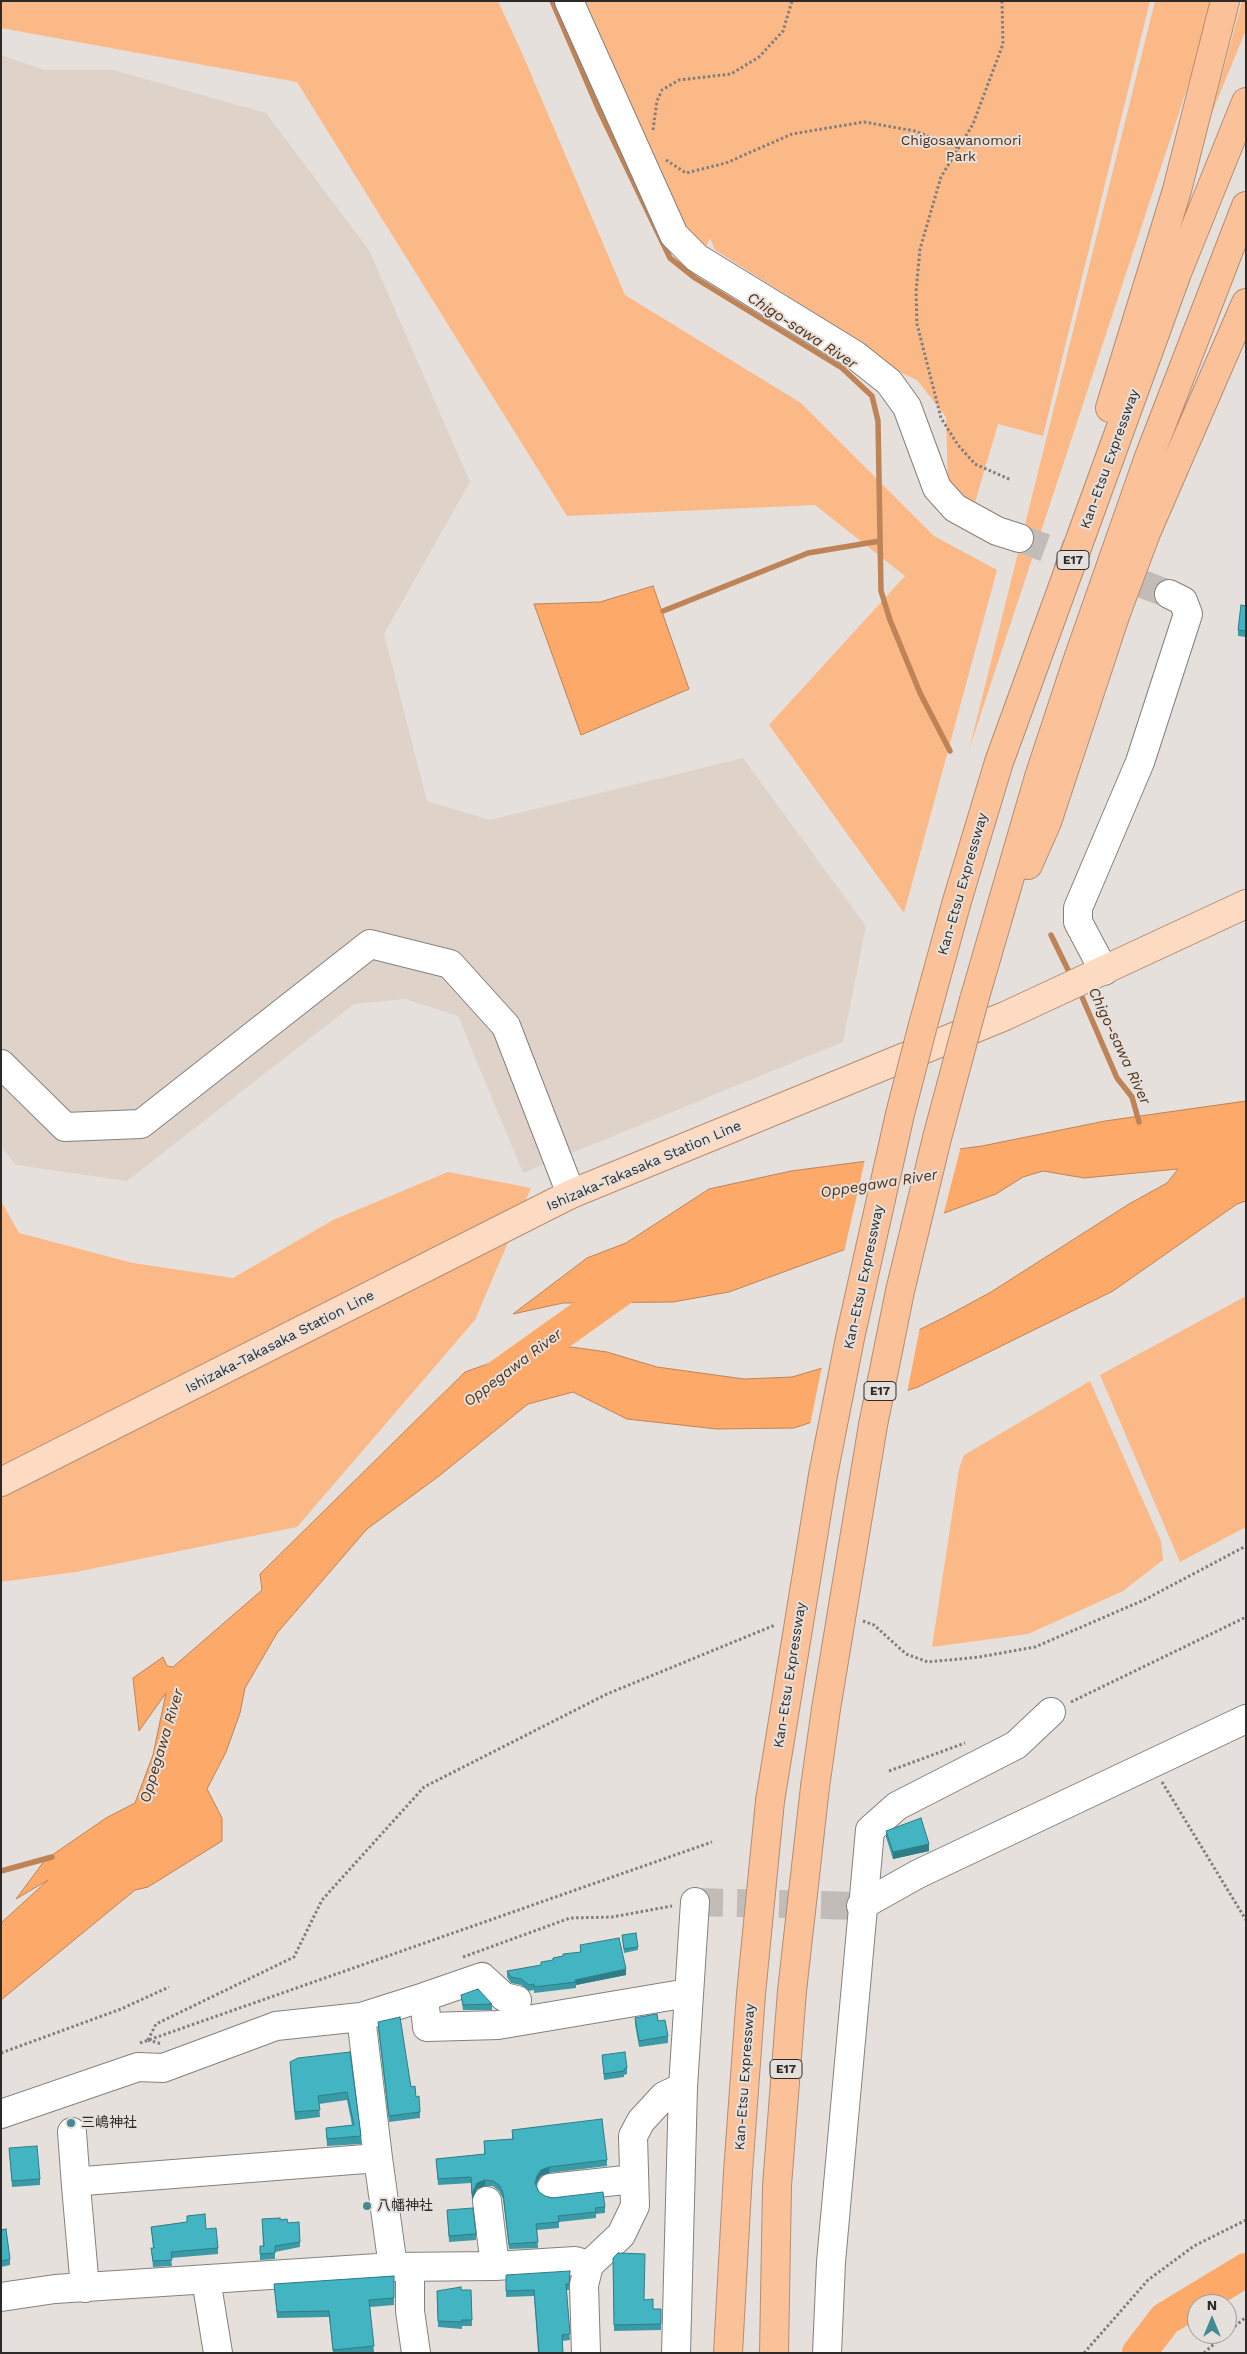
<!DOCTYPE html>
<html>
<head>
<meta charset="utf-8">
<style>
  body { margin:0 }
  #map { position:relative; width:1247px; height:2354px; overflow:hidden; background:#e6e0dc; font-family:"Work Sans",sans-serif }
  canvas { display:block }
  .frame { position:absolute; inset:0; border:2px solid #2d2b2a; pointer-events:none }
  .north { position:absolute; left:1187px; top:2294px; width:50px; height:50px; box-sizing:border-box; background:#e6e0dc; border:1px solid #9c9895; border-radius:50%; rotate:0deg; font-size:14px; font-weight:700; line-height:20px; text-align:center; color:#2d2b2a }
  .north::after { content:''; display:block; margin:auto; width:18px; height:22px; background:#438a93; clip-path:polygon(50% 0,100% 100%,50% 72%,0 100%) }
</style>
</head>
<body>
<div id="map">
<canvas width="1247" height="2354"></canvas>
<div class="frame"></div>
<div class="north">N</div>
</div>
<script>
const c = document.querySelector('canvas').getContext('2d');
c.lineJoin = 'round';
function fill(path, color) {
  c.fillStyle = color;
  c.fill(path, 'evenodd');
}
function poly(rows) {
  const path = new Path2D();
  for (const r of rows) {
    path.moveTo(r[0], r[1]);
    for (let i = 2; i < r.length; i += 2) path.lineTo(r[i], r[i + 1]);
  }
  return path;
}
function trace(path, color, width, dash) {
  c.strokeStyle = color;
  c.lineWidth = width;
  c.lineCap = dash ? 'butt' : 'round';
  c.setLineDash(dash || []);
  c.stroke(path);
}
function drawText(font, color, halo, rows, align = 'center') {
  c.font = font + ' "Work Sans","Noto Sans JP",sans-serif';
  c.lineWidth = 4;
  c.setLineDash([]);
  c.textBaseline = 'middle';
  c.strokeStyle = halo;
  c.fillStyle = color;
  for (const [text, x, y, turn = 0] of rows) {
    c.save();
    c.translate(x, y);
    c.rotate((+turn || 0) * Math.PI / 180);
    c.textAlign = isNaN(turn) ? turn : align;
    if (halo) c.strokeText(text, 0, 0);
    c.fillText(text, 0, 0);
    c.restore();
  }
}
const built = poly([
  [1,55,44,70,113,70,266,113,369,250,470,482,384,634,427,801,490,820,743,758,866,926,843,1042,523,1173,458,1016,405,999,354,1004,127,1181,16,1165,1,1147]
]);
const green = poly([
  [1,1,498,1,522,53,625,295,801,403,934,536,997,570,904,913,769,725,905,576,815,505,567,516,297,82,1,28],
  [580,1,1150,1,1043,436,998,424,974,506,948,491,946,417,917,380,882,364,812,318,813,312,715,250,710,238,703,253,685,232],
  [1155,1,1211,1,1201,46,969,750],
  [1242,1,1246,1,1246,30,1211,115],
  [448,1172,531,1188,475,1320,297,1527,76,1572,1,1582,1,1201,19,1233,133,1263,233,1278,333,1220],
  [1246,1296,1246,1527,1180,1562,1100,1375],
  [1090,1381,1161,1541,1163,1560,1123,1591,1028,1634,932,1647,959,1469,964,1455]
]);
const water = poly([
  [653,586,689,689,581,735,534,604,600,602,653,586],
  [1246,1101,1246,1201,1237,1204,1113,1291,918,1387,794,1428,717,1429,627,1419,573,1392,528,1404,439,1476,367,1529,277,1633,245,1688,240,1713,226,1752,207,1789,222,1818,222,1841,148,1887,135,1890,1,2000,1,1923,48,1880,16,1899,45,1860,106,1818,135,1803,153,1755,166,1693,139,1731,133,1678,163,1657,167,1666,173,1667,262,1590,260,1574,465,1372,496,1361,571,1347,607,1352,657,1367,744,1379,792,1377,870,1354,945,1317,991,1292,1129,1204,1167,1183,1178,1169,1084,1178,1043,1171,1023,1177,996,1194,729,1292,673,1302,563,1303,513,1314,587,1258,626,1243,709,1189,791,1171,982,1146,1105,1121,1246,1101]
]);
const pier = poly([
  [961,1146,943,1216,844,1252,865,1159],
  [920,1327,907,1393,810,1425,822,1366,869,1352]
]);
const stream = poly([
  [552,1,598,108,670,258,695,278,842,368,872,396,878,421,881,591,890,620,920,693,950,751],
  [663,611,808,553,880,541],
  [1051,935,1072,978],
  [1079,990,1117,1078,1132,1097,1139,1122],
  [1,1871,52,1857]
]);
const river = poly([
  [491,1382,637,1278],
  [1139,2353,1165,2319,1246,2270]
]);
const minorTunnel = poly([
  [1019,538,1169,594],
  [695,1902,861,1906]
]);
const path = poly([
  [1002,1,1003,44,973,124,941,177,920,249,916,292,917,324,941,418,958,445,975,464,1011,480],
  [653,130,657,101,662,90,679,80,731,74,759,57,783,31,792,1],
  [666,160,686,173,726,163,792,134,864,122,915,131,959,148],
  [863,1621,874,1625,906,1654,928,1662,979,1657,1035,1647,1144,1600,1246,1546],
  [1071,1702,1246,1617],
  [889,1771,965,1743],
  [1162,1782,1246,1920],
  [463,1957,570,1918,612,1917,672,1906],
  [148,2040,156,2024,294,1957,322,1900,424,1787,607,1694,775,1625],
  [148,2040,162,2044],
  [140,2043,712,1842],
  [1,2053,121,2009,169,1987],
  [1227,2333,1246,2317],
  [1084,2353,1148,2280,1194,2246,1246,2220],
  [1204,2353,1225,2334]
]);
const minor = poly([
  [569,1,674,235,697,258,855,355,889,382,907,407,937,488,955,508,997,531,1019,538],
  [1104,971,1078,922,1078,908,1140,762,1188,614,1183,601,1169,594],
  [1,1064,65,1127,141,1124,370,944,450,964,506,1026,571,1194],
  [861,1906,918,1874,1246,1719],
  [424,1997,482,1977,504,1997,517,2000],
  [1,2114,138,2067,163,2068,276,2026,361,2017],
  [72,2132,76,2186],
  [378,2158,361,2017,424,1997,427,2027,498,2025,688,1993],
  [551,2188,634,2179],
  [487,2201,495,2266],
  [410,2267,410,2311,416,2353],
  [206,2279,218,2353],
  [85,2288,76,2186,84,2181,378,2158,393,2267],
  [1,2297,55,2289,393,2267,495,2266,575,2261,589,2265],
  [586,2353,584,2285,589,2265,621,2235,635,2206,633,2136,641,2121,664,2096,683,2087,695,1902],
  [676,2353,683,2087],
  [827,2353,831,2262,870,1830,897,1806,1016,1745,1051,1712]
]);
const major = poly([
  [1,1482,571,1194,1005,1016,1246,904]
]);
const highway = poly([
  [1110,408,1177,190,1225,1],
  [1028,865,1047,822,1116,613,1146,533,1246,303],
  [974,1000,1039,777,1077,662,1149,457,1246,206],
  [923,1025,957,901,999,762,1177,273,1246,102],
  [728,2353,738,2172,751,1994,770,1801],
  [774,2353,777,2186,792,1991,815,1787]
]);
const highwayBridge = poly([
  [815,1787,826,1709,873,1425,900,1291,937,1138,974,1000],
  [770,1801,823,1475,850,1338,900,1114,923,1025]
]);
const wall = poly([
  [1246,606,1246,637,1238,636,1238,630],
  [886,1831,929,1851,893,1859,886,1837],
  [622,1935,638,1947,638,1950,624,1953],
  [580,1945,626,1975,576,1985,576,1988,534,1993,534,1990,529,1991,521,1985,511,1983,507,1977,507,1971,541,1965,563,1956,580,1952],
  [461,1995,492,2004,492,2010,463,2010],
  [635,2018,658,2021,668,2036,668,2043,639,2047,635,2024],
  [378,2022,411,2087,416,2097,420,2112,420,2118,389,2122,378,2028],
  [350,2052,361,2136,361,2144,327,2146,326,2128,352,2125,347,2100,319,2104,320,2117,295,2120,290,2069,290,2062],
  [602,2055,627,2068,627,2074,624,2075,624,2077,604,2080],
  [512,2130,607,2160,607,2166,549,2173,541,2176,537,2182,536,2185,539,2192,545,2196,605,2207,605,2213,596,2214,596,2218,559,2222,559,2228,537,2230,538,2248,509,2249,503,2199,499,2191,493,2186,485,2186,477,2189,472,2200,471,2183,438,2185,436,2159,484,2154,484,2141,512,2139],
  [9,2148,40,2179,40,2185,12,2187],
  [447,2210,476,2234,476,2240,449,2242],
  [187,2216,206,2229,218,2248,218,2254,171,2258,172,2266,153,2267,151,2248,153,2248,151,2227,187,2222],
  [262,2219,280,2220,288,2223,300,2242,300,2247,275,2252,275,2259,260,2260,260,2246,263,2246],
  [1,2230,10,2259,10,2265,1,2267],
  [613,2258,644,2300,653,2309,661,2309,661,2330,614,2331],
  [506,2275,570,2277,569,2290,566,2290,570,2340,562,2341,563,2353,538,2353,534,2296,506,2297],
  [394,2276,394,2305,370,2307,374,2352,333,2353,329,2317,277,2318,274,2284],
  [471,2290,472,2326,462,2326,462,2329,438,2327,437,2291]
]);
const shadedWall = poly([
  [929,1844,929,1851,893,1859,893,1852],
  [626,1969,626,1975,576,1985,575,1980],
  [549,2167,549,2173,541,2176,537,2182,535,2189,537,2176,541,2170],
  [485,2180,485,2186,477,2189,472,2200,472,2194,477,2183]
]);
const building = poly([
  [1241,605,1246,606,1246,631,1238,630,1241,605],
  [921,1818,929,1844,893,1852,886,1831,921,1818],
  [636,1933,638,1947,624,1949,622,1935,636,1933],
  [619,1938,626,1969,575,1980,576,1982,534,1987,534,1984,529,1985,521,1979,511,1977,507,1971,541,1965,541,1962,553,1960,553,1958,563,1956,563,1954,581,1952,580,1945,619,1938],
  [478,1989,492,2004,463,2005,461,1995,478,1989],
  [657,2014,658,2021,665,2020,668,2036,639,2041,635,2018,657,2014],
  [400,2017,411,2087,415,2086,416,2097,419,2096,420,2112,389,2116,378,2022,400,2017],
  [350,2052,361,2136,327,2139,326,2128,354,2125,347,2092,318,2096,320,2110,295,2112,290,2062,298,2058,350,2052],
  [625,2052,627,2068,624,2069,624,2071,604,2074,602,2055,625,2052],
  [602,2119,607,2160,549,2167,541,2170,537,2176,535,2183,539,2192,545,2196,552,2198,603,2192,605,2207,595,2208,596,2212,558,2216,559,2222,536,2224,538,2242,509,2244,503,2193,499,2185,493,2181,485,2180,477,2183,472,2194,471,2177,438,2179,436,2159,485,2154,484,2141,513,2139,512,2130,602,2119],
  [37,2146,40,2179,12,2181,9,2148,37,2146],
  [473,2208,476,2234,449,2236,447,2210,473,2208],
  [205,2214,206,2229,216,2228,218,2248,171,2252,172,2260,153,2261,151,2248,154,2248,151,2227,187,2222,187,2216,205,2214],
  [280,2218,280,2220,287,2219,288,2223,299,2222,300,2242,275,2246,275,2253,260,2254,260,2246,264,2246,262,2219,280,2218],
  [6,2229,10,2259,1,2261,1,2230,6,2229],
  [618,2253,645,2254,644,2300,653,2299,653,2309,661,2309,661,2324,614,2325,613,2258,618,2253],
  [570,2271,569,2284,566,2284,570,2334,562,2335,563,2353,539,2353,534,2290,506,2291,506,2275,570,2271],
  [394,2276,394,2298,369,2300,374,2346,333,2350,329,2311,277,2312,274,2284,394,2276],
  [461,2287,461,2290,471,2290,472,2320,462,2320,462,2322,438,2321,437,2291,461,2287]
]);
const markers = [
  [71,2123,5,"#438a93"],
  [367,2206,5,"#438a93"]
];
const shields = [
  [1073,560,32],
  [880,1391,32],
  [786,2069,32]
];
const shieldNames = [
  ["E17",1073,560],
  ["E17",880,1391],
  ["E17",786,2069]
];
const parkNames = [
  ["Chigosawanomori",961,141],
  ["Park",961,157]
];
const streetNames = [
  ["Kan-Etsu Expressway",1110,459,-70],
  ["Kan-Etsu Expressway",963,884,-74],
  ["Ishizaka-Takasaka Station Line",644,1166,-23],
  ["Kan-Etsu Expressway",864,1277,-78],
  ["Ishizaka-Takasaka Station Line",280,1342,-27],
  ["Kan-Etsu Expressway",790,1675,-81],
  ["Kan-Etsu Expressway",745,2077,-86]
];
const poiNames = [
  ["三嶋神社",81,2123],
  ["八幡神社",377,2206]
];
const waterNames = [
  ["Chigo-sawa River",802,331,33],
  ["Chigo-sawa River",1119,1046,65],
  ["Oppegawa River",879,1184,-9],
  ["Oppegawa River",513,1368,-37],
  ["Oppegawa River",162,1746,-73]
];
fill(built, '#dfd2c9');
fill(green, '#fbb988');
fill(water, '#fca969');
trace(water, '#be8356', 1);
fill(pier, '#e6e0dc');
trace(stream, '#be8356', 5.5);
trace(river, '#fca969', 34);
trace(minorTunnel, '#c1bcb8', 28, [28, 14]);
trace(minor, '#85807c', 30);
trace(major, '#b38d72', 30);
trace(highway, '#b38d72', 30);
trace(path, '#827e7c', 3, [2.5, 2.5]);
trace(minor, '#fff', 28);
trace(major, '#fddac2', 28);
trace(highway, '#fbc299', 28);
trace(highwayBridge, '#b38d72', 30, []);
trace(highwayBridge, '#fbc299', 28);
fill(wall, '#3a9ba6');
fill(shadedWall, '#2f7e87');
fill(building, '#43b4c1');
trace(building, '#2f7e87', 1);
for (const [x, y, r, color] of markers) {
  const dot = new Path2D();
  dot.arc(x, y, r, 0, 2 * Math.PI);
  c.fillStyle = color;
  c.fill(dot);
  trace(dot, '#e6e0dc', 2);
}
for (const [x, y, w] of shields) {
  const box = new Path2D();
  box.roundRect(x - w / 2, y - 9.5, w, 19, 4);
  c.fillStyle = '#e6e0dc';
  c.fill(box);
  trace(box, '#2d2b2a', 1);
}
drawText('bold 12px', '#2d2b2a', null, shieldNames);
drawText('14px', '#4f2e13', '#e6e0dc', parkNames);
drawText('14px', '#2d2b2a', '#e6e0dc', streetNames);
drawText('14px', '#2d2b2a', '#e6e0dc', poiNames, 'left');
drawText('italic 15px', '#533116', '#e6e0dc', waterNames);
</script>
</body>
</html>
